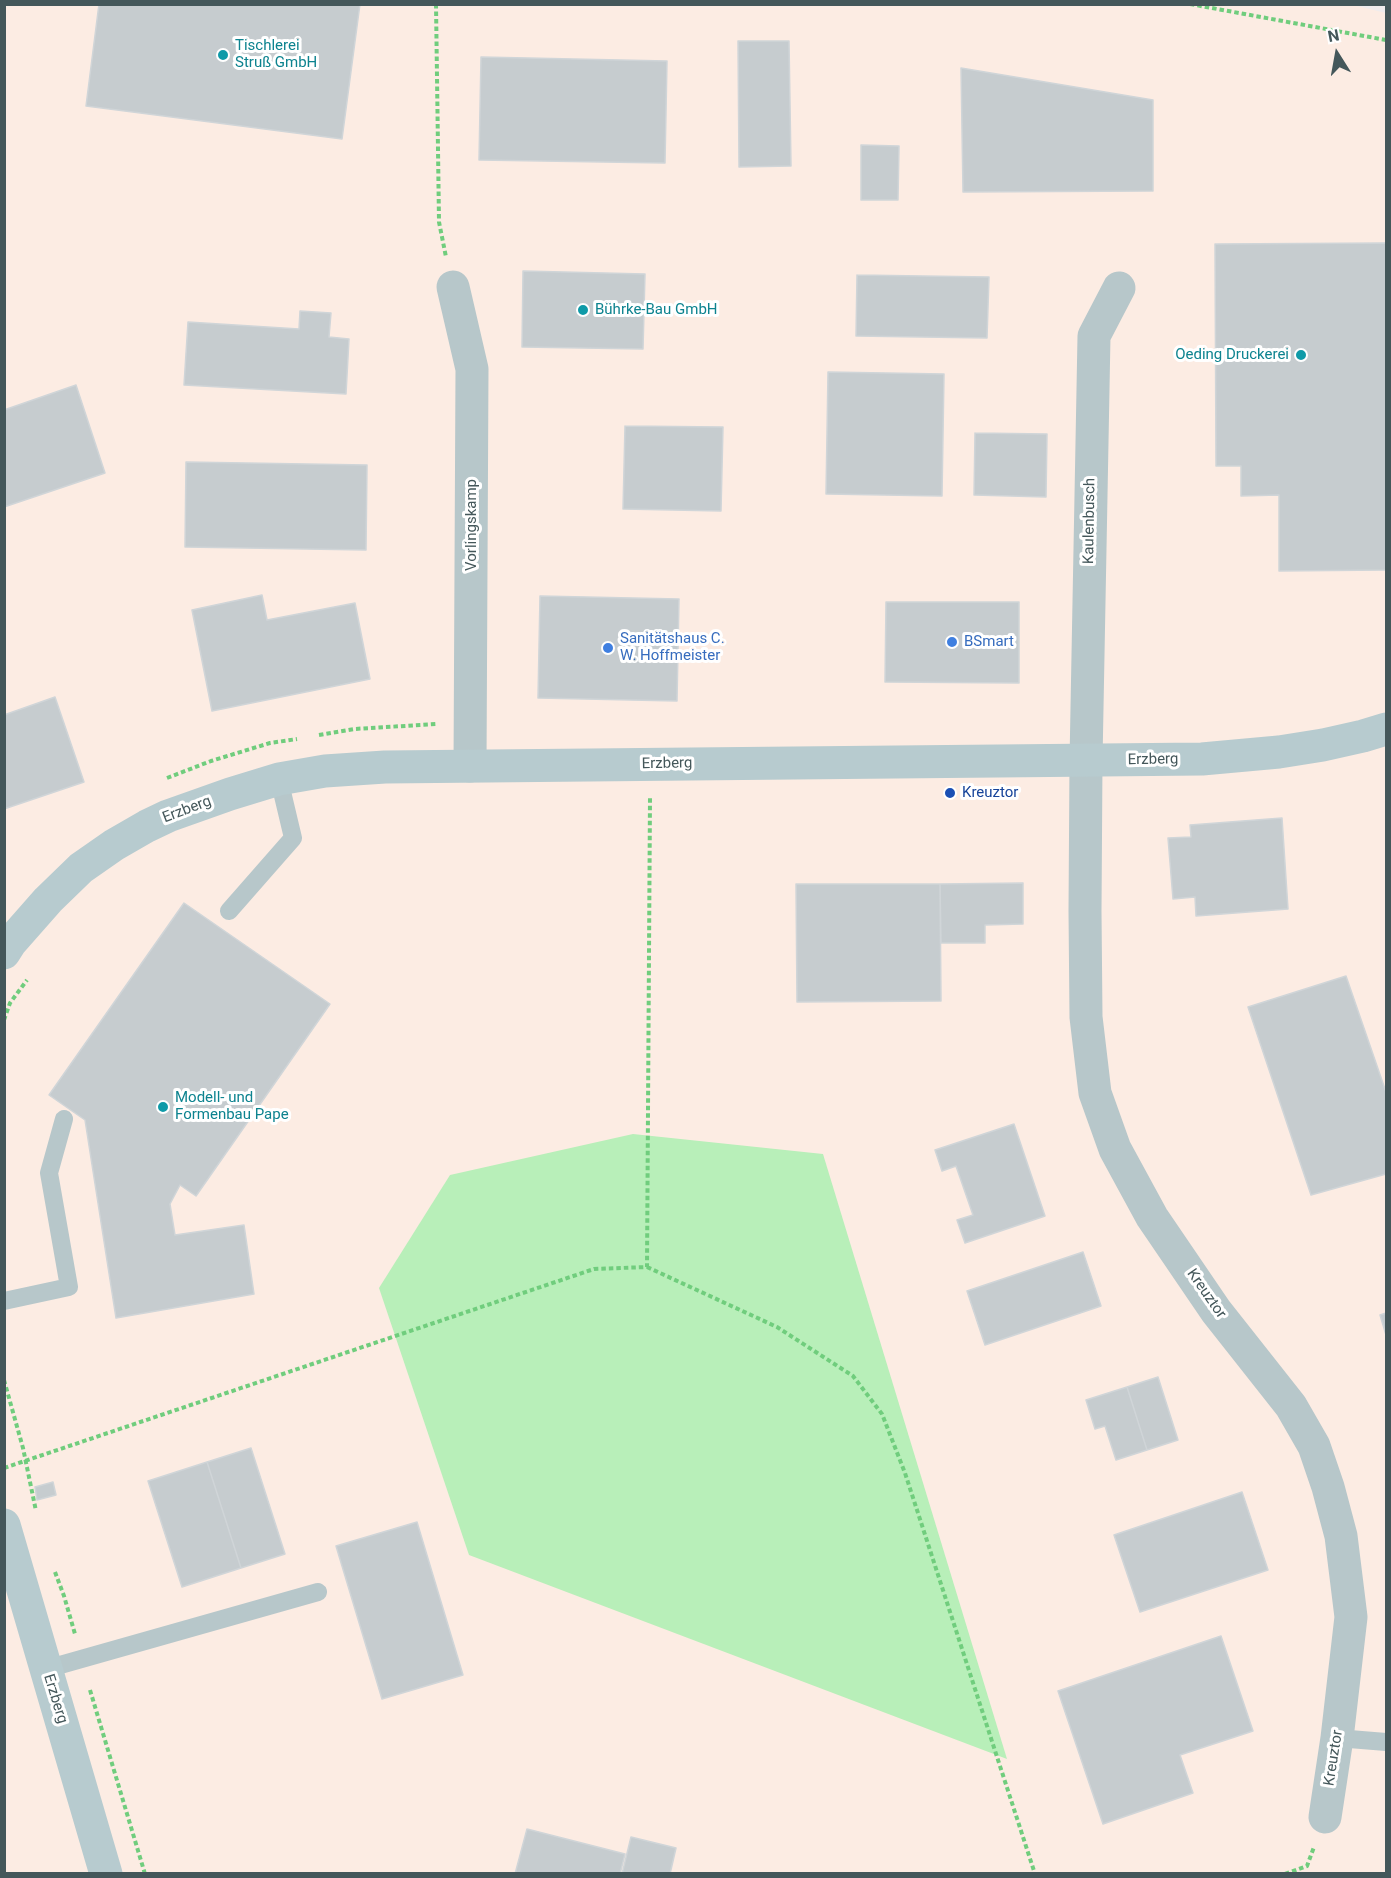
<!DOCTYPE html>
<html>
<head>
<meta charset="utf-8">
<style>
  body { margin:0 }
  #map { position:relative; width:1391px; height:1878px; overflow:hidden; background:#efeced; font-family:Roboto,sans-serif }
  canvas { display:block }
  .frame { position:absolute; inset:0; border:6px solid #44575a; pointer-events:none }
  .north { position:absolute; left:1307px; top:24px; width:60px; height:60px; -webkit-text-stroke:4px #fff; paint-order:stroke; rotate:349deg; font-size:16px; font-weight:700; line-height:24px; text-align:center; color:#44575a }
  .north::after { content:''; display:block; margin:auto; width:21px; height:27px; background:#44575a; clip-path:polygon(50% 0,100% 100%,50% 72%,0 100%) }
</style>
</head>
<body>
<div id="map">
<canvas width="1391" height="1878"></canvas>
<div class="frame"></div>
<div class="north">N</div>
</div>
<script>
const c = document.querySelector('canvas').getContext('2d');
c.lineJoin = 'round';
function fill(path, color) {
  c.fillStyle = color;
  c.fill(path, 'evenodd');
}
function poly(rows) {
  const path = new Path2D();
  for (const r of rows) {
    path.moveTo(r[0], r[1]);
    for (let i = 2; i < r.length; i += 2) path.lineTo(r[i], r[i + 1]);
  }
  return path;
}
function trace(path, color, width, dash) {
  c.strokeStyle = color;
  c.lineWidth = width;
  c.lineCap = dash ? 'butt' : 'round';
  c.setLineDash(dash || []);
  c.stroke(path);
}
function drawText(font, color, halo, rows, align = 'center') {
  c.font = font + ' Roboto,sans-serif';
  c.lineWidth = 6;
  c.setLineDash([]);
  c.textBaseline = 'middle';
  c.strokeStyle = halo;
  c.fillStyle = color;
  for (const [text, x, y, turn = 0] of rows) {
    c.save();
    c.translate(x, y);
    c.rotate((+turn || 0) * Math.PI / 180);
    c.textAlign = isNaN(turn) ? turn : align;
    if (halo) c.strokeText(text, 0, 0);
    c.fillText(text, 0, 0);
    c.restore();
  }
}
const commercial = poly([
  [1349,4,1386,13,1386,1873,5,1874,5,5]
]);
const green = poly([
  [633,1134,823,1154,1007,1759,469,1555,379,1288,450,1175]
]);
const building = poly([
  [99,4,360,4,342,139,86,106,99,4],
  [738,41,789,41,791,166,739,167,738,41],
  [481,57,667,61,665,163,479,160,481,57],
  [961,68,1153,100,1153,191,963,192,961,68],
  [861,145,899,146,898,200,861,200,861,145],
  [1386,243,1386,570,1279,571,1279,495,1241,496,1241,466,1216,466,1215,244,1386,243],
  [523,271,645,274,643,349,522,347,523,271],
  [857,275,989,277,987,338,856,336,857,275],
  [300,311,331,313,329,337,349,339,346,394,184,385,188,322,299,329,300,311],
  [828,372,944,374,942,496,826,494,828,372],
  [76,385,105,473,4,507,4,410,76,385],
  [625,426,723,427,721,511,623,509,625,426],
  [975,433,1047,434,1046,497,974,495,975,433],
  [186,462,367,465,366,550,185,547,186,462],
  [262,595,267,620,355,603,370,679,212,711,192,610,262,595],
  [540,596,679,599,677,701,538,698,540,596],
  [886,602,1019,602,1019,683,885,682,886,602],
  [55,697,84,782,4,809,4,715,55,697],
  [1282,818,1288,909,1196,916,1195,897,1173,899,1168,838,1191,837,1190,825,1282,818],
  [1023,883,1023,924,985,925,985,943,941,943,940,884,1023,883],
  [796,884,940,884,941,1001,797,1002,796,884],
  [184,903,330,1004,196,1196,180,1185,170,1204,175,1235,244,1225,254,1294,116,1318,85,1120,49,1095,184,903],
  [1346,976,1386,1092,1386,1174,1311,1195,1248,1007,1346,976],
  [1014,1124,1045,1216,965,1243,957,1220,973,1215,956,1166,942,1171,935,1150,1014,1124],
  [1083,1252,1101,1306,985,1345,967,1291,1083,1252],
  [1386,1313,1386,1335,1380,1315,1386,1313],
  [1158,1377,1178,1440,1147,1450,1127,1387,1158,1377],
  [1127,1387,1147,1450,1116,1460,1105,1426,1095,1429,1086,1400,1127,1387],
  [251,1448,285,1554,241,1568,207,1462,251,1448],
  [207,1462,241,1568,182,1587,148,1481,207,1462],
  [53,1482,56,1495,37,1500,35,1487,53,1482],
  [1242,1492,1268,1570,1140,1612,1114,1535,1242,1492],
  [417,1522,463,1675,382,1699,336,1546,417,1522],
  [1221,1636,1253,1731,1180,1755,1193,1793,1103,1824,1058,1691,1221,1636],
  [527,1829,625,1854,620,1874,515,1874,527,1829],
  [631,1837,676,1848,670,1874,622,1874,631,1837]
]);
const path = poly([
  [436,4,439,222,446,257],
  [1190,4,1386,40],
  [319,735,354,729,437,724],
  [167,778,211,761,270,743,297,739],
  [4,1020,10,1003,27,980],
  [647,1267,777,1327,853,1376,882,1414,905,1473,1035,1874],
  [4,1380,23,1448,36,1511],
  [4,1468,594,1269,647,1267,650,797],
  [55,1572,64,1596,75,1634],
  [90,1690,145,1874],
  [1285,1874,1307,1866,1314,1847]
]);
const lane = poly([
  [229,911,293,838,279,779],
  [4,1301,69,1287,49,1173,64,1119],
  [46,1669,318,1592],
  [1337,1738,1386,1742]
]);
const street = poly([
  [453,287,472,369,470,766],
  [1119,288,1094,336,1086,761,1085,911,1086,1017,1095,1093,1115,1149,1152,1217,1216,1311,1291,1406,1314,1446,1328,1487,1341,1536,1351,1617,1337,1738,1325,1817]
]);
const secondary = poly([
  [4,953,11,942,48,900,81,868,114,845,147,826,168,816,230,794,279,779,325,771,385,767,1202,759,1279,752,1323,745,1363,736,1386,729],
  [4,1525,106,1874]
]);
const markers = [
  [223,55,6,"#0f9aa8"],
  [583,310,6,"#0f9aa8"],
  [1301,355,6,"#0f9aa8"],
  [952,642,6,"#3f7fe0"],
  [608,648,6,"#3f7fe0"],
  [950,793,6,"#1a4fb4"],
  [163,1107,6,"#0f9aa8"]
];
const cultureNames = [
  ["Tischlerei",235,46],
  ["Struß GmbH",235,63],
  ["Bührke-Bau GmbH",595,310],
  ["Oeding Druckerei",1289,355,"right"],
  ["Modell- und",175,1098],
  ["Formenbau Pape",175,1115]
];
const streetNames = [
  ["Kaulenbusch",1090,521,-89],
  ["Vorlingskamp",472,525,-90],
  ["Erzberg",1153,760,-1],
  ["Erzberg",667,764,-1],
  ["Erzberg",187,810,-21],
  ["Kreuztor",1206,1294,55],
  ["Erzberg",55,1699,73],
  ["Kreuztor",1334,1758,-81]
];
const shopNames = [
  ["Sanitätshaus C.",620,639],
  ["W. Hoffmeister",620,656],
  ["BSmart",964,642]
];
const transitNames = [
  ["Kreuztor",962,793]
];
fill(commercial, '#fcece3');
fill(green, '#b8efb9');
fill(building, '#c6cccf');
trace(building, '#d0d5d8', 1.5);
trace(path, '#70cd7d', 4, [4.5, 3]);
trace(lane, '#b7c7ca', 18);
trace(street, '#b7c7ca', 33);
trace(secondary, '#b7cbcf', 33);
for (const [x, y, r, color] of markers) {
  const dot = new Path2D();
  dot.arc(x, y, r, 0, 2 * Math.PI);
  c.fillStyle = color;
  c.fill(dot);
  trace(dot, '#fff', 2);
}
drawText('15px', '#0d838f', '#fff', cultureNames, 'left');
drawText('15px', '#44575a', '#fff', streetNames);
drawText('15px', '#366cbe', '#fff', shopNames, 'left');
drawText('15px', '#164399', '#fff', transitNames, 'left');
</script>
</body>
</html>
